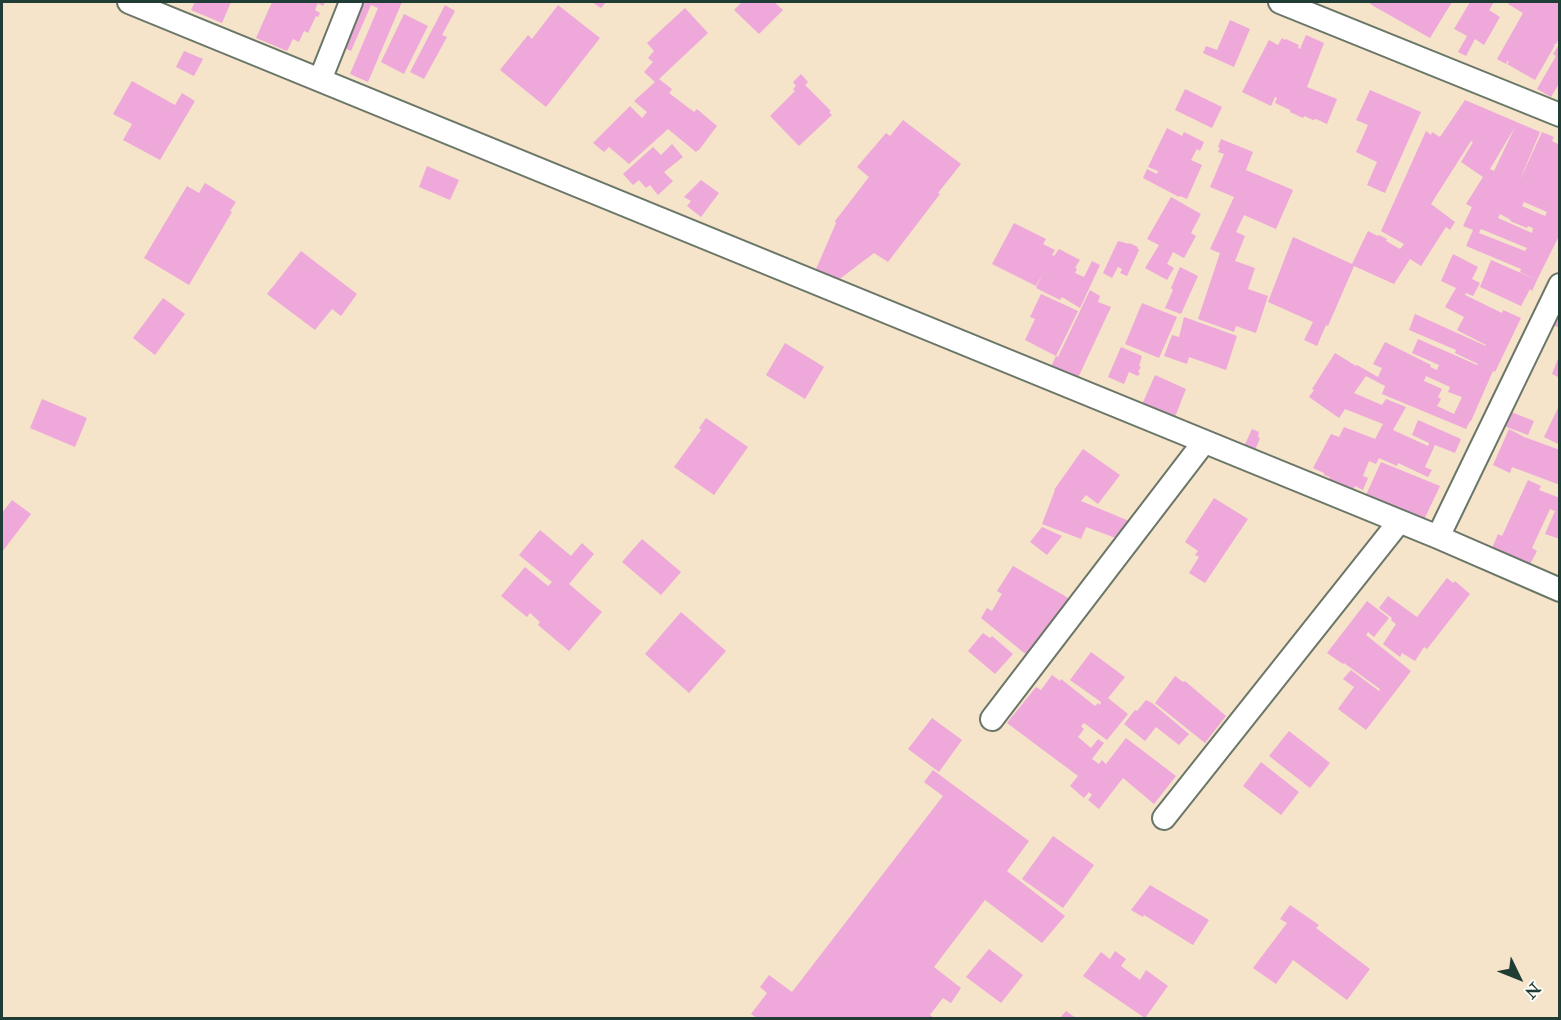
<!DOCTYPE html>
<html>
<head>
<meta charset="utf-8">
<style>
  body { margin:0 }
  #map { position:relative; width:1561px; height:1020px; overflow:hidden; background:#f5e3ca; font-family:"IM FELL Double Pica",serif }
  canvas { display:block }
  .frame { position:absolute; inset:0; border:3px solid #1f3d34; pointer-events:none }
  .north { position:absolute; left:1489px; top:948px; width:60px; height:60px; -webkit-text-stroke:4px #fdfcf7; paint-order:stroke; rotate:133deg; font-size:16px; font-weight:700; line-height:24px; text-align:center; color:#1f3d34 }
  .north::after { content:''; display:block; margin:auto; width:21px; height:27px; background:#1f3d34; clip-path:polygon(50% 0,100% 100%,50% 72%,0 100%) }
</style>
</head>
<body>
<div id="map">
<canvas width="1561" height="1020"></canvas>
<div class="frame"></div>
<div class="north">N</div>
</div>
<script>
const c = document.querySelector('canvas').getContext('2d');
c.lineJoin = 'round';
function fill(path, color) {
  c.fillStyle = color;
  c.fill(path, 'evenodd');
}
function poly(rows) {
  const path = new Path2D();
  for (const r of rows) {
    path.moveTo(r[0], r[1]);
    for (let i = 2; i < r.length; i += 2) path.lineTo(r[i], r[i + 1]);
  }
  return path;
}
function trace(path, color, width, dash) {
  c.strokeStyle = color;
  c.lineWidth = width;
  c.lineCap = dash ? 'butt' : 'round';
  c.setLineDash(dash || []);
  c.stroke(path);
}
const building = poly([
  [195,2,231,2,222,23,191,10],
  [272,2,325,2,323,6,318,3,315,10,320,13,318,17,316,16,308,33,304,31,299,42,293,39,287,51,256,38],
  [351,2,402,2,368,82,350,74,378,8,371,5,351,51,334,43],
  [592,2,606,2,601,8],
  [742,2,774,2,783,10,759,34,734,10],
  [1371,2,1452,2,1430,38,1370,4],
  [1470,2,1494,2,1489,10,1500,17,1484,45,1475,39,1466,56,1458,52,1467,36,1454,29],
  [1510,2,1560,2,1560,37,1556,44,1553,44,1555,45,1535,80,1507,64,1509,62,1507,61,1506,64,1497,59,1523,13,1508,4],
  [445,5,455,11,442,35,447,37,424,79,410,72],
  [558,5,600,38,546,107,500,70,528,35,532,39],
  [685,8,708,33,659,79,672,89,669,93,694,112,697,109,717,126,699,150,698,150,696,152,668,129,629,164,609,147,604,152,593,143,630,106,642,118,647,112,634,101,655,82,644,72,653,62,648,58,654,51,647,43],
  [404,14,428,26,404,74,381,62],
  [1230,20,1250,29,1234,67,1203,53,1206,46,1217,50],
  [1306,35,1324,43,1307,87,1337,99,1327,124,1316,119,1313,120,1304,116,1303,118,1290,112,1290,110,1275,103,1277,98,1275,97,1271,106,1242,92,1269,40,1278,45,1282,38,1285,40,1286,39,1299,45,1298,48,1300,49],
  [1558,46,1560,47,1560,82,1551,97,1537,89,1556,56,1553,54],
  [184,51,203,59,194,76,176,67],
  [801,74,808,82,805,85,831,111,829,112,832,115,799,146,770,116,795,91,793,89,796,86,793,82],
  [132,81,175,105,182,93,195,101,160,160,123,140,132,124,113,114],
  [1185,89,1222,107,1212,128,1175,110],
  [1370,90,1421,112,1385,193,1367,185,1377,162,1356,152,1368,125,1356,120],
  [1465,100,1540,132,1519,182,1542,132,1554,137,1552,141,1560,145,1560,234,1537,280,1520,272,1521,269,1466,246,1473,230,1463,226,1472,207,1466,204,1483,177,1461,162,1473,142,1471,141,1431,204,1455,222,1450,230,1446,227,1421,266,1410,259,1394,284,1354,266,1328,326,1326,325,1317,346,1304,340,1313,322,1268,302,1293,237,1352,264,1368,231,1378,236,1379,235,1387,239,1386,241,1400,249,1404,244,1381,231,1426,131,1431,135,1432,132,1440,137],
  [1515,127,1494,171,1490,169],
  [1524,202,1547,212,1545,216,1522,206],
  [1500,214,1511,220,1510,221,1527,228,1528,226,1533,228,1532,233,1498,218],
  [1481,229,1527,248,1525,251,1479,233],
  [903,120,961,164,938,193,940,194,888,262,874,253,833,284,813,276,836,223,835,221,869,177,857,167,886,133,890,136],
  [1167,128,1182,136,1184,132,1204,142,1200,151,1197,149,1191,160,1202,165,1187,199,1180,196,1179,197,1143,178,1147,169,1157,174,1158,171,1148,167],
  [1221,139,1253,152,1246,170,1293,190,1276,229,1244,215,1236,232,1245,236,1235,261,1255,268,1248,289,1268,296,1256,333,1236,326,1234,332,1198,319,1220,253,1210,249,1234,197,1210,187,1224,154,1218,152,1220,148,1218,147],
  [672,144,683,157,664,172,673,181,658,195,650,185,646,188,639,180,633,185,623,174,653,147,661,155],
  [427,166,459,180,450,200,419,187],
  [701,180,719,193,701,217,687,206,691,201,684,197],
  [205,183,236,202,230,211,232,212,189,285,144,258,187,186,199,193],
  [1171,197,1201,214,1191,233,1196,236,1184,258,1173,252,1167,264,1174,268,1167,280,1145,268,1159,245,1147,239],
  [1014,223,1046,239,1043,244,1055,250,1052,255,1054,256,1059,249,1080,260,1075,268,1077,269,1075,273,1084,277,1092,261,1100,265,1080,308,1062,297,1060,300,1036,288,1043,273,1036,286,992,264],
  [1118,241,1129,244,1129,243,1138,247,1137,248,1139,250,1127,276,1120,273,1122,269,1118,267,1112,278,1103,273],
  [301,251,357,294,341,316,332,309,315,330,267,294],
  [1453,254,1478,267,1472,279,1480,283,1473,296,1466,293,1465,295,1502,313,1503,310,1521,318,1495,372,1493,371,1471,421,1470,421,1466,429,1382,394,1385,386,1366,376,1354,393,1382,405,1386,399,1406,407,1393,430,1428,446,1429,443,1412,435,1418,420,1461,439,1455,453,1435,445,1425,467,1432,470,1428,477,1398,463,1397,466,1379,458,1376,464,1369,461,1363,476,1368,478,1363,490,1355,486,1351,496,1307,480,1311,471,1329,479,1330,477,1324,475,1324,473,1313,468,1331,434,1339,437,1344,427,1375,439,1383,424,1345,409,1339,418,1309,397,1314,390,1312,389,1335,353,1356,366,1357,365,1378,377,1382,368,1373,364,1385,342,1431,365,1430,367,1437,370,1439,365,1412,353,1418,339,1477,365,1478,364,1455,353,1456,350,1409,330,1415,314,1486,346,1486,345,1457,330,1464,317,1445,307,1456,288,1441,281],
  [1426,376,1450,387,1448,392,1462,397,1454,414,1437,406,1441,399,1438,397,1442,389,1424,381],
  [1491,260,1537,280,1532,291,1530,289,1521,306,1480,287],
  [1180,267,1198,276,1181,314,1165,308,1173,290,1171,288],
  [1090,290,1100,296,1098,302,1111,307,1076,382,1049,371,1056,356,1058,357],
  [1041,294,1078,311,1056,356,1025,340,1035,319,1030,317],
  [163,298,185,314,155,355,133,338],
  [1560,302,1560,328,1550,324],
  [1142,303,1177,317,1159,358,1125,344],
  [1184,317,1237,336,1226,370,1189,357,1187,364,1164,356,1172,335,1179,337],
  [785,343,824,367,805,399,766,375],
  [1121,347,1142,356,1139,366,1141,367,1138,372,1140,373,1138,376,1129,372,1124,384,1108,377],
  [1559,356,1560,357,1560,378,1552,374],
  [1155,375,1186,389,1173,422,1140,409],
  [42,399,87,418,75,447,30,428],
  [1560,404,1560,445,1544,437],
  [1511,412,1534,421,1528,435,1504,426],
  [706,418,748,447,714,495,674,467,701,430,699,428],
  [1252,429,1259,432,1258,437,1260,438,1253,455,1242,451],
  [1509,429,1524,437,1560,450,1560,485,1512,467,1510,473,1493,465],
  [1083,449,1120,475,1098,504,1086,495,1081,501,1129,521,1121,540,1086,527,1081,539,1042,524,1055,490,1054,490],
  [1381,462,1440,486,1421,526,1387,504,1366,495],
  [1528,480,1541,486,1539,490,1560,498,1560,539,1545,534,1555,511,1550,509,1532,548,1537,551,1528,568,1490,553,1498,534,1502,536],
  [1214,498,1248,519,1205,583,1189,573,1199,557,1195,555,1198,551,1185,542],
  [12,500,31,514,2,552,2,513],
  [1042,527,1062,536,1047,555,1030,542],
  [540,530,571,556,582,543,594,554,569,584,602,612,569,651,538,625,540,622,530,613,527,617,501,596,525,567,548,586,552,582,519,555],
  [642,539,681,572,661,595,622,562],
  [1013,566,1065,596,1076,605,1033,660,981,618,987,608,992,611,1000,597,1002,594,997,591],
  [1447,578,1453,583,1455,581,1470,594,1427,649,1424,647,1415,661,1402,653,1400,657,1383,644,1396,624,1391,620,1392,618,1379,608,1388,596,1417,617],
  [1367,601,1389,618,1374,637,1368,632,1366,635,1411,671,1366,730,1338,709,1354,687,1343,679,1351,670,1379,691,1380,689,1344,663,1343,664,1327,653],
  [681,612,726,651,689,693,645,654],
  [983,633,990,638,992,636,1013,654,995,674,968,651],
  [1091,652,1125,677,1108,698,1128,714,1107,740,1084,723,1081,726,1084,729,1078,737,1091,748,1098,739,1104,743,1092,759,1099,764,1102,760,1106,764,1126,738,1176,776,1154,804,1123,778,1099,809,1088,800,1092,795,1089,792,1084,798,1070,786,1078,776,1007,723,1036,687,1041,690,1052,675,1060,681,1061,679,1095,706,1098,703,1100,705,1101,702,1070,680],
  [1175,676,1183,682,1185,681,1226,716,1205,743,1155,703],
  [1146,700,1152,703,1189,734,1179,745,1156,727,1145,741,1124,724,1135,710,1137,711],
  [932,718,962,740,939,772,908,749],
  [1289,731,1330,763,1310,788,1269,756],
  [1261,762,1299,792,1281,815,1243,786],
  [933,770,1029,841,1007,871,1065,916,1042,943,985,900,934,967,961,988,951,1003,943,998,930,1015,934,1018,757,1018,751,1014,767,993,760,987,769,975,792,992,943,796,924,782],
  [1053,836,1094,865,1063,908,1022,879],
  [1150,885,1209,920,1193,945,1144,915,1143,917,1131,910],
  [1290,905,1319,925,1316,928,1370,969,1347,1000,1293,960,1276,984,1253,968,1287,923,1280,919],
  [989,949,1023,975,1001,1003,966,977],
  [1115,951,1126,959,1121,966,1140,980,1146,970,1168,986,1145,1018,1083,976,1101,952,1110,959],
  [1066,1011,1076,1018,1060,1018]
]);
const minor = poly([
  [129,2,1438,537,1560,590],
  [1280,2,1560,115],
  [320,80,351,2],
  [1438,537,1560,285],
  [992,719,1204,442],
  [1164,818,1399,522]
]);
fill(building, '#eea8da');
trace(minor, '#6a7768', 26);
trace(minor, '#fff', 22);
</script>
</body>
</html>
